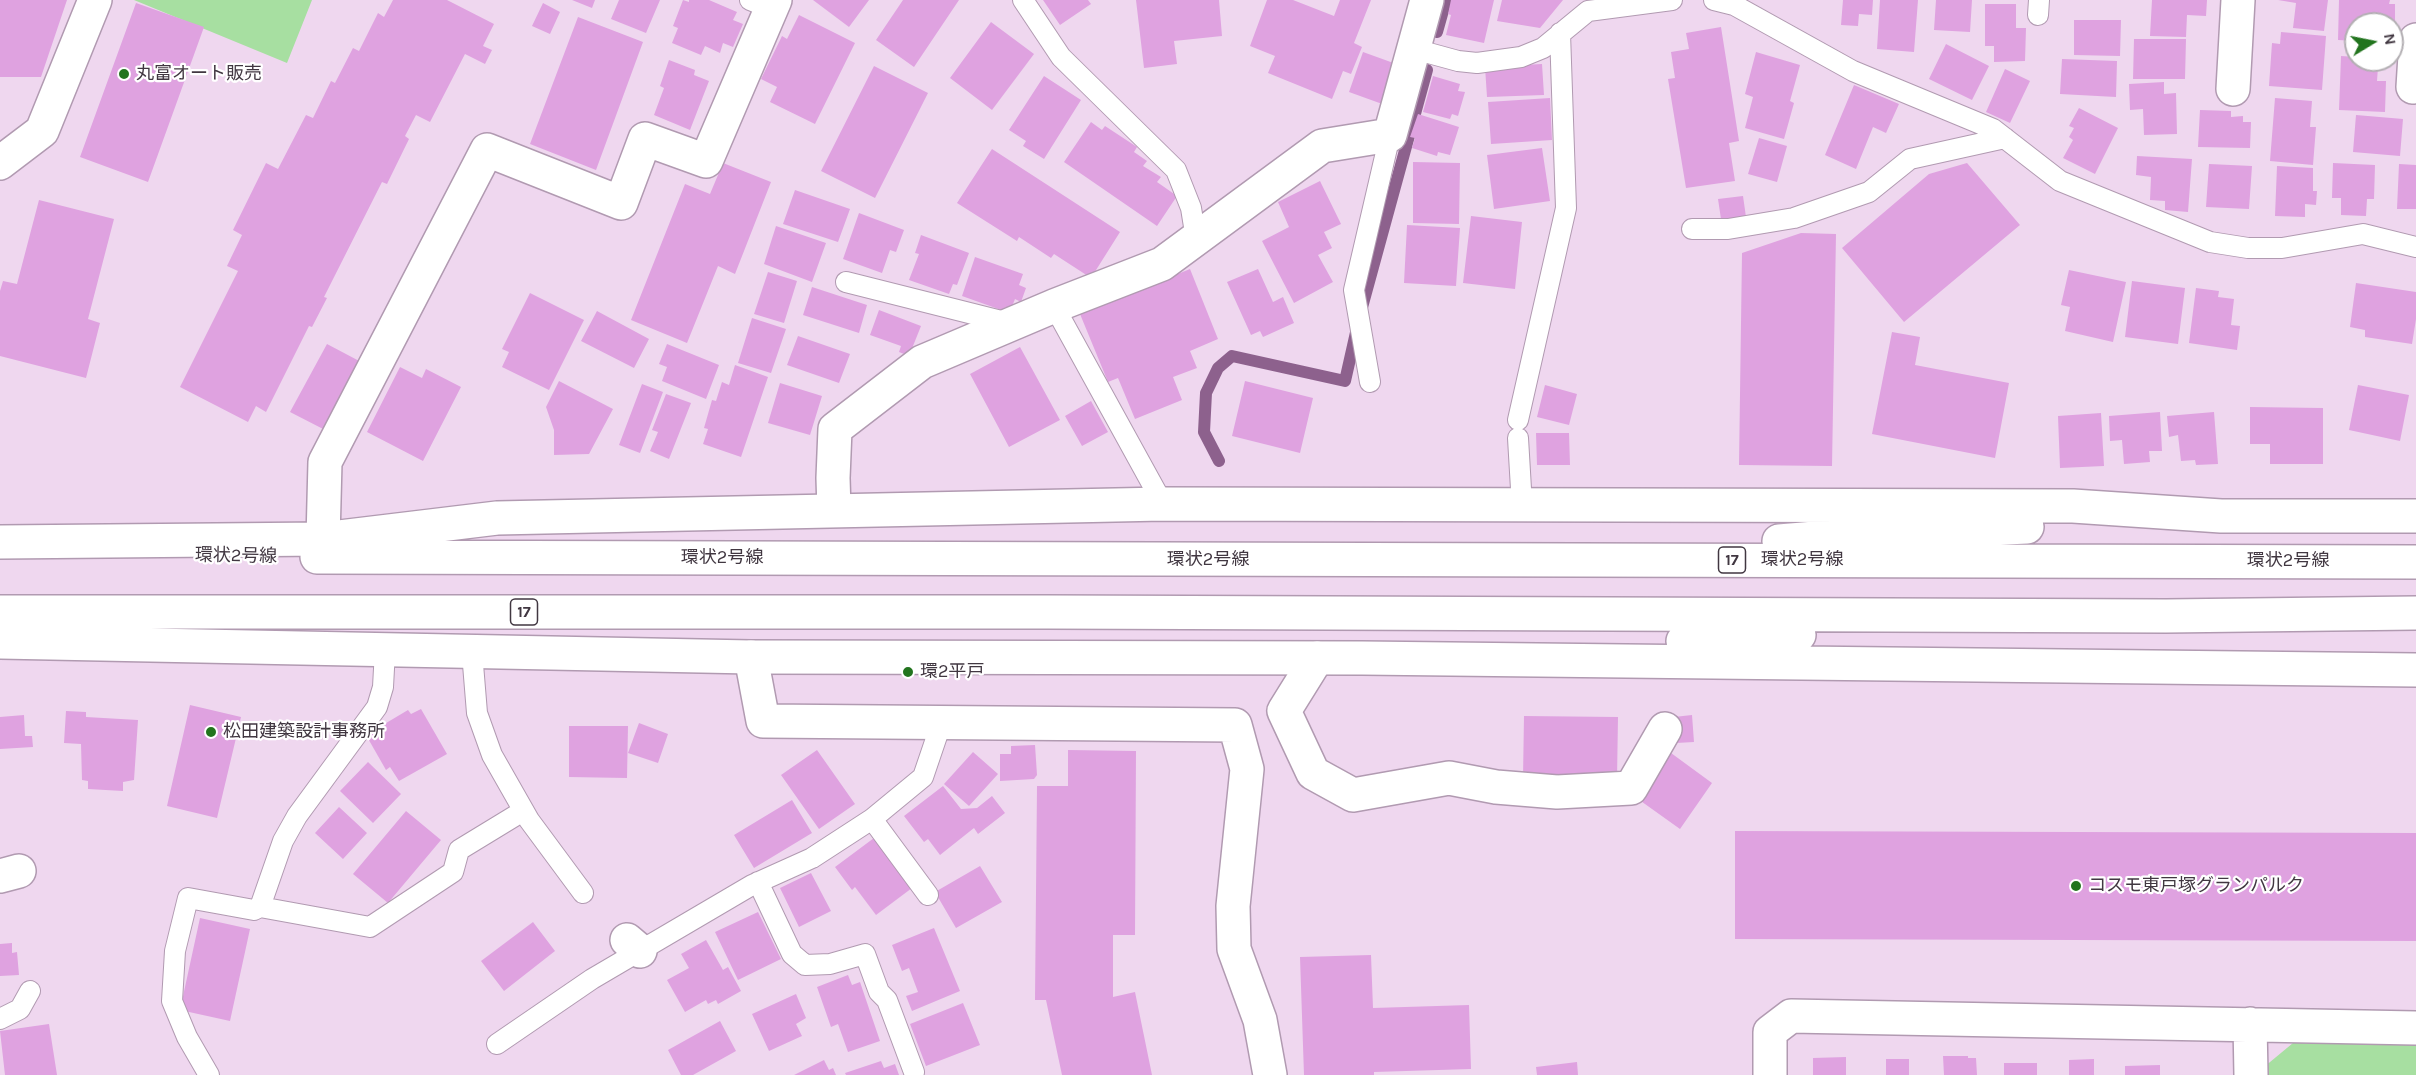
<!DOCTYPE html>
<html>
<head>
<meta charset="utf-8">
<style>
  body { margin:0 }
  #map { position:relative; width:2416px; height:1075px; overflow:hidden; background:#efd7ef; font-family:Karla,sans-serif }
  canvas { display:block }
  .north { position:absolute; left:2344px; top:12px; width:60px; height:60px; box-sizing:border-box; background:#fff; border:2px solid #b3afb3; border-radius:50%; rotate:80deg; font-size:16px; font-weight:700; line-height:24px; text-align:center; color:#413741 }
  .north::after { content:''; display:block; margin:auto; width:21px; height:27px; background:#22741e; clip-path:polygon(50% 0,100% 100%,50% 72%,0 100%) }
</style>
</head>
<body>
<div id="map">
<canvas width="2416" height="1075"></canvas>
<div class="north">N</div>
</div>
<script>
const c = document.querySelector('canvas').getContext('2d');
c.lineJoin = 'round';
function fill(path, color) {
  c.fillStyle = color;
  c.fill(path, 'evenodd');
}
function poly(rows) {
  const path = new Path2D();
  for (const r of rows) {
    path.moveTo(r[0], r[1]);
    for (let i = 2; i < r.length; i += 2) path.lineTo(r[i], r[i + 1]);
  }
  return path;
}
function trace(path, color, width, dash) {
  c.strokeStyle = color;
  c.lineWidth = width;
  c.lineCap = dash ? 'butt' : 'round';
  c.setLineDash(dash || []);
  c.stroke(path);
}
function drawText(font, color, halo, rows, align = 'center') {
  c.font = font + ' Karla,"Noto Sans JP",sans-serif';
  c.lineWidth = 4.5;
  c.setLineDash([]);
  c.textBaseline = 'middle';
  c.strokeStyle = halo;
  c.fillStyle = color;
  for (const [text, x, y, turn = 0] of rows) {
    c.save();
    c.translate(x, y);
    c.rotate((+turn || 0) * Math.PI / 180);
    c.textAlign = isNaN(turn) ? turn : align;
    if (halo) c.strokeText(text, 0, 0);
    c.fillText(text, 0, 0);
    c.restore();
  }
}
const green = poly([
  [134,0,312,0,287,63],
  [2293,1043,2416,1045,2416,1075,2264,1075,2264,1067]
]);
const stream = poly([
  [1437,32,1446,0],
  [1361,311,1427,70],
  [1219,461,1204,432,1206,393,1218,368,1232,356,1345,381,1357,328]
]);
const building = poly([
  [0,0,67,0,41,77,0,77],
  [393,0,447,0,494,24,483,46,492,50,485,64,465,54,430,122,416,115,405,136,409,139,387,184,382,182,324,297,327,298,312,327,309,326,266,412,256,406,248,422,180,387,238,271,227,266,242,235,233,230,266,163,278,169,306,115,313,118,331,81,335,83,353,48,359,51,378,13,384,17],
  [572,0,595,0,592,8],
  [619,0,660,0,646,33,611,19],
  [683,0,689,2,689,0,709,0,737,12,733,20,743,24,733,47,723,43,720,53,705,46,701,55,672,43,678,28,673,26],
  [813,0,869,0,849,27],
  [903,0,959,0,914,67,876,40],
  [1043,0,1088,0,1091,4,1060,25],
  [1136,0,1219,0,1222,36,1174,41,1177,64,1144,68],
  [1267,0,1293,0,1334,16,1340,0,1371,0,1354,43,1362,47,1351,74,1343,71,1332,99,1268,73,1275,56,1250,46],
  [1451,0,1494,0,1484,43,1446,35,1451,15,1448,14],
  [1502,0,1563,0,1540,28,1497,21],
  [1843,0,1873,0,1872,15,1859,14,1858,26,1841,25],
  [1880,0,1918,0,1914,52,1877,49],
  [1936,0,1972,0,1970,32,1934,30],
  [2152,0,2207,0,2206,16,2187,15,2186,37,2150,36],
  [2278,0,2328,0,2324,31,2293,28,2296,3],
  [2339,0,2390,0,2389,4,2395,4,2395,22,2356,24,2356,41,2338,40],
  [136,3,204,27,148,182,80,157],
  [543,3,560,12,550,34,532,26],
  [1985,4,2016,4,2016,28,2026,28,2025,61,1994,62,1994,46,1985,46],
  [799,15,855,43,815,124,770,102,777,87,761,79,782,36,787,39],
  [578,17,643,42,596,170,530,144],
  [2074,20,2121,20,2120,56,2074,55],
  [991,22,1034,54,992,110,950,78],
  [1721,27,1739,141,1729,143,1735,181,1686,188,1668,79,1675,78,1671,52,1689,49,1686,33],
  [2281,32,2326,36,2322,90,2269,86,2272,43,2280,44],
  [2134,39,2186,39,2185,79,2133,79],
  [1946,44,1989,66,1972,100,1929,79],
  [1363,52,1399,65,1385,105,1349,92],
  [1756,52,1800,65,1790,101,1794,103,1784,139,1745,128,1753,97,1745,94],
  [2341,56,2356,57,2356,60,2370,62,2370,67,2378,67,2377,81,2386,81,2385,112,2339,110],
  [2062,59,2117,61,2116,97,2060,94],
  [669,60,695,70,694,75,709,81,690,130,654,115,664,88,660,86],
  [1542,64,1544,95,1487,97,1485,67],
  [874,66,928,93,875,198,821,171],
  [2005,69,2030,81,2010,123,1986,112],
  [1044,76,1081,100,1044,159,1023,146,1026,141,1009,130],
  [1433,76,1460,84,1458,91,1465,92,1458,116,1452,114,1450,119,1423,112],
  [2164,82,2164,94,2176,93,2177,134,2144,135,2143,109,2130,110,2129,84],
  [1854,85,1899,104,1886,133,1873,127,1856,169,1825,155],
  [1550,98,1552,140,1491,144,1488,102],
  [2275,98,2312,101,2310,127,2316,127,2313,165,2270,161],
  [2079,108,2118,128,2095,174,2063,158,2073,140,2069,137,2074,128,2069,126],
  [2200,110,2231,111,2231,117,2243,116,2243,122,2251,122,2250,148,2198,147],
  [1418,114,1459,127,1450,155,1438,152,1437,156,1412,148,1415,138,1410,137],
  [2356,115,2403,119,2400,156,2353,152],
  [1091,122,1102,130,1105,126,1137,147,1134,152,1147,161,1143,166,1161,177,1157,182,1177,196,1157,226,1064,162],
  [1759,138,1787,146,1777,182,1748,174],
  [1542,148,1550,201,1494,209,1487,155],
  [992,149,1120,232,1091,278,1054,254,1051,258,1019,237,1017,241,957,203],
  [2137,156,2192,159,2188,212,2165,210,2165,201,2150,200,2151,177,2136,175],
  [1413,162,1460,163,1459,224,1413,223],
  [723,163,771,182,735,274,718,266,687,343,631,320,685,184,710,194],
  [1967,163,2020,225,1904,322,1842,248,1929,174],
  [2333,163,2375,165,2374,199,2367,199,2366,216,2341,215,2341,198,2332,198],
  [2209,164,2252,166,2249,209,2206,207],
  [2399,164,2416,165,2416,209,2397,209],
  [2277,166,2313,168,2313,191,2317,191,2316,205,2305,204,2305,217,2275,216],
  [1320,181,1341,224,1324,232,1332,248,1318,255,1333,282,1294,303,1262,241,1289,227,1278,202],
  [795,190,850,209,838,242,783,224],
  [1743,196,1746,217,1721,219,1718,199],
  [39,200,114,219,88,319,100,323,86,378,0,356,0,291,3,281,17,284],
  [859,213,904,230,896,252,890,250,882,273,843,259],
  [1471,216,1522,222,1515,289,1463,283],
  [1407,225,1460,228,1456,286,1404,283],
  [776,226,826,243,812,282,764,264],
  [1801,233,1836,234,1832,466,1739,465,1742,253],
  [921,235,969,253,957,285,953,284,949,294,909,280,919,254,915,253],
  [975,257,1023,274,1019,285,1026,288,1021,302,1015,299,1011,309,1005,307,1004,311,962,296],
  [1190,269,1218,339,1190,351,1197,368,1173,377,1182,400,1135,419,1118,378,1108,382,1080,314],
  [1258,269,1273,302,1283,297,1294,323,1263,337,1260,331,1251,335,1227,282],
  [2069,270,2126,282,2113,342,2065,331,2070,307,2061,305],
  [768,272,797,281,784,323,754,314],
  [2132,281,2185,288,2178,344,2125,337],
  [2356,283,2416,292,2416,319,2412,344,2365,337,2365,330,2350,327],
  [812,287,867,305,859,333,803,315],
  [2196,288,2219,291,2218,297,2234,299,2231,325,2240,326,2237,350,2189,343],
  [530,293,584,320,549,390,502,367,509,352,502,349],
  [879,310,921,326,909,356,899,352,901,346,870,335],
  [597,311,649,339,634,368,581,341],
  [752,318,786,329,771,373,738,363],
  [1892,332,1920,337,1915,365,2009,383,1995,458,1872,434],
  [798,336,850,354,839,383,787,365],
  [327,344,363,363,327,431,290,412],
  [667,344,719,365,706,399,662,381,667,367,659,364],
  [1020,347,1060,420,1009,447,970,374],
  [735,365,768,377,741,457,703,444,708,429,704,428,712,400,716,401,722,382,729,385],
  [400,367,422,378,426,369,461,387,423,461,367,432],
  [559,381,613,409,589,454,554,455,554,430,546,407],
  [1245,381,1313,398,1300,453,1232,436],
  [780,383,822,396,810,435,768,423],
  [642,384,663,392,640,453,619,445],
  [1545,385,1577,394,1569,425,1537,417],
  [2358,385,2409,395,2400,441,2349,430],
  [666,394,691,403,669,459,650,451,658,432,652,430],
  [1091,401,1108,432,1082,446,1065,416],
  [2250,407,2323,408,2323,464,2270,464,2270,444,2250,444],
  [2160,412,2162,451,2149,451,2150,462,2124,464,2122,440,2110,441,2109,416],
  [2214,412,2218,464,2196,465,2195,460,2181,461,2178,435,2169,437,2167,416],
  [2101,413,2104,466,2060,468,2058,416],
  [1536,433,1569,433,1570,465,1537,465],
  [190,705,241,717,217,818,167,806],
  [421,709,447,754,399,781,390,767,386,770,366,735,408,710,411,714],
  [66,711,86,712,86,717,138,720,134,780,123,782,123,791,88,789,88,781,82,780,81,744,64,743],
  [24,715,25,736,32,736,33,747,0,749,0,717],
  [1692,715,1694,742,1676,743,1674,717],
  [1524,716,1618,717,1617,779,1523,778],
  [639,723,668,734,658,763,628,753],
  [569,726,628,726,627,778,569,777],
  [1035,745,1037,775,1034,779,1000,781,1000,754,1011,754,1011,746],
  [817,750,855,804,819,829,781,775],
  [1068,750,1136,751,1135,935,1113,935,1113,997,1135,992,1152,1075,1062,1075,1046,1000,1035,1000,1037,786,1068,786],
  [973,752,998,774,969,806,944,784],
  [1671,753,1712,783,1680,829,1638,799],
  [368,762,401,794,373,823,340,791],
  [943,786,961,809,977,808,992,796,1005,813,978,834,974,828,940,855,928,839,924,842,904,816],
  [792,800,812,833,754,868,734,835],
  [339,807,367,833,343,859,315,833],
  [406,811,441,840,388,903,353,874],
  [1735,831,2416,833,2416,941,1735,939],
  [874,838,912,888,876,915,855,887,852,890,835,867],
  [980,866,1002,902,956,928,935,892],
  [811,873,831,911,799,927,780,888],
  [758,912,781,959,738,980,715,932],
  [200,918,250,929,230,1021,180,1010],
  [533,922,555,951,504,991,481,961],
  [934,928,960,991,912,1011,906,996,918,992,909,968,902,971,892,945],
  [706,940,723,970,728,967,741,991,718,1004,716,1000,708,1004,706,1000,685,1012,667,980,689,968,681,954],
  [12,943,12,953,17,952,19,975,0,976,0,944],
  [1371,955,1373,1008,1469,1005,1471,1069,1374,1072,1374,1075,1304,1075,1300,957],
  [848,975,852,985,860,982,880,1041,848,1052,838,1024,831,1027,817,987],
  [796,994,806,1018,796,1024,802,1036,769,1051,752,1014],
  [963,1003,980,1045,926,1066,910,1024],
  [720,1021,736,1051,693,1075,681,1075,668,1050],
  [49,1024,57,1075,5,1075,0,1031],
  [1943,1056,1968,1056,1968,1058,1976,1058,1977,1075,1944,1075],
  [1846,1057,1846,1075,1813,1075,1813,1058],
  [1886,1059,1909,1059,1909,1075,1886,1075],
  [2094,1059,2094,1075,2069,1075,2069,1060],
  [824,1060,829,1070,833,1068,836,1075,794,1075],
  [881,1061,884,1068,895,1064,899,1075,846,1075,845,1073],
  [1577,1062,1578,1075,1537,1075,1536,1067],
  [2004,1063,2037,1063,2037,1075,2004,1075],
  [2160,1065,2160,1075,2125,1075,2125,1066]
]);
const service = poly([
  [750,0,770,8],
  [1023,0,1061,57,1176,170,1191,208,1196,239],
  [1714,0,1734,5,1853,71,1993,129,2060,181,2210,242,2248,248,2282,248,2363,234,2416,247],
  [2038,15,2039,0],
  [1414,49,1458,61,1477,63,1521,57,1543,48,1588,11,1672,0],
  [1692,229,1728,229,1794,218,1869,192,1910,159,2005,138],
  [846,282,1009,323],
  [1054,306,1163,504],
  [1370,382,1354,290,1390,135],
  [1518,420,1566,208,1560,33],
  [1518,438,1522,506],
  [472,652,477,713,492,755,529,820,583,893],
  [872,819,928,895],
  [758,882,792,954,805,965,830,964,865,954,879,992,887,1000,914,1072],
  [260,907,283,841,297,816,377,707,383,687,385,650],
  [0,1019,20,1009,30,991],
  [497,1044,592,979,752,885,812,858,872,819,923,777,941,724],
  [209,1075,187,1037,172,1001,175,951,188,898,254,910,260,907,370,927,453,872,459,850,523,811]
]);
const minor = poly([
  [2413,87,2416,40],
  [2233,89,2238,0],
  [0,163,42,131,95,0],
  [834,510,833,478,835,429,922,362,1054,306,1162,264,1322,146,1390,135,1427,0],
  [323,539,325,462,487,150,621,203,645,139,706,161,775,0],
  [751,657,763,721,1235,725,1247,769,1233,906,1234,949,1260,1020,1270,1075],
  [1317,658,1284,711,1313,773,1353,795,1449,778,1496,787,1557,792,1631,788,1665,729],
  [0,876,19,871],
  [627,940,640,951],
  [2250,1024,2251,1075],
  [1770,1075,1770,1032,1791,1016,2416,1028]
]);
const primary = poly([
  [1779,541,1852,535,2027,527],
  [0,542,323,539,497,518,1163,504,2073,506,2221,516,2416,516],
  [317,557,2416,562],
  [0,612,1048,612,2166,616,2416,613],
  [1683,641,1799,635],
  [0,642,751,657,1362,658,2416,670]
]);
const markers = [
  [124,74,6,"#22741e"],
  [908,672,6,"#22741e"],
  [211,732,6,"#22741e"],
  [2076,886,6,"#22741e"]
];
const shields = [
  [1732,560,27],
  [524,612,27]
];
const shieldNames = [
  ["17",1732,560],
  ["17",524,612]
];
const poiNames = [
  ["丸富オート販売",136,74],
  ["環2平戸",920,672],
  ["松田建築設計事務所",223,732],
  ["コスモ東戸塚グランパルク",2088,886]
];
const streetNames = [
  ["環状2号線",236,556,1],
  ["環状2号線",722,558],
  ["環状2号線",1208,560],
  ["環状2号線",1802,560],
  ["環状2号線",2288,561]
];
fill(green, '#a7dfa1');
trace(stream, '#8d618d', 12);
fill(building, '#dfa2e0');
trace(service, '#b19ab1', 22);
trace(minor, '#b19ab1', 36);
trace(primary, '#b19ab1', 36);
trace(service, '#fff', 20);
trace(minor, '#fff', 33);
trace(primary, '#fff', 33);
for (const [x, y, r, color] of markers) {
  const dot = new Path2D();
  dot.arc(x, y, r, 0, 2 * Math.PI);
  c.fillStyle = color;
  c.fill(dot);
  trace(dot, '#fff', 2);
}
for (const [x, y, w] of shields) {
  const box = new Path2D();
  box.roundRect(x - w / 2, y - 13, w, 26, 4.5);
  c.fillStyle = '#fff';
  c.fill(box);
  trace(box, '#413741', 1.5);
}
drawText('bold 16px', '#413741', null, shieldNames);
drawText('18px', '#413741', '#fff', poiNames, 'left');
drawText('18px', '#413741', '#fff', streetNames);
</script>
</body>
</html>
